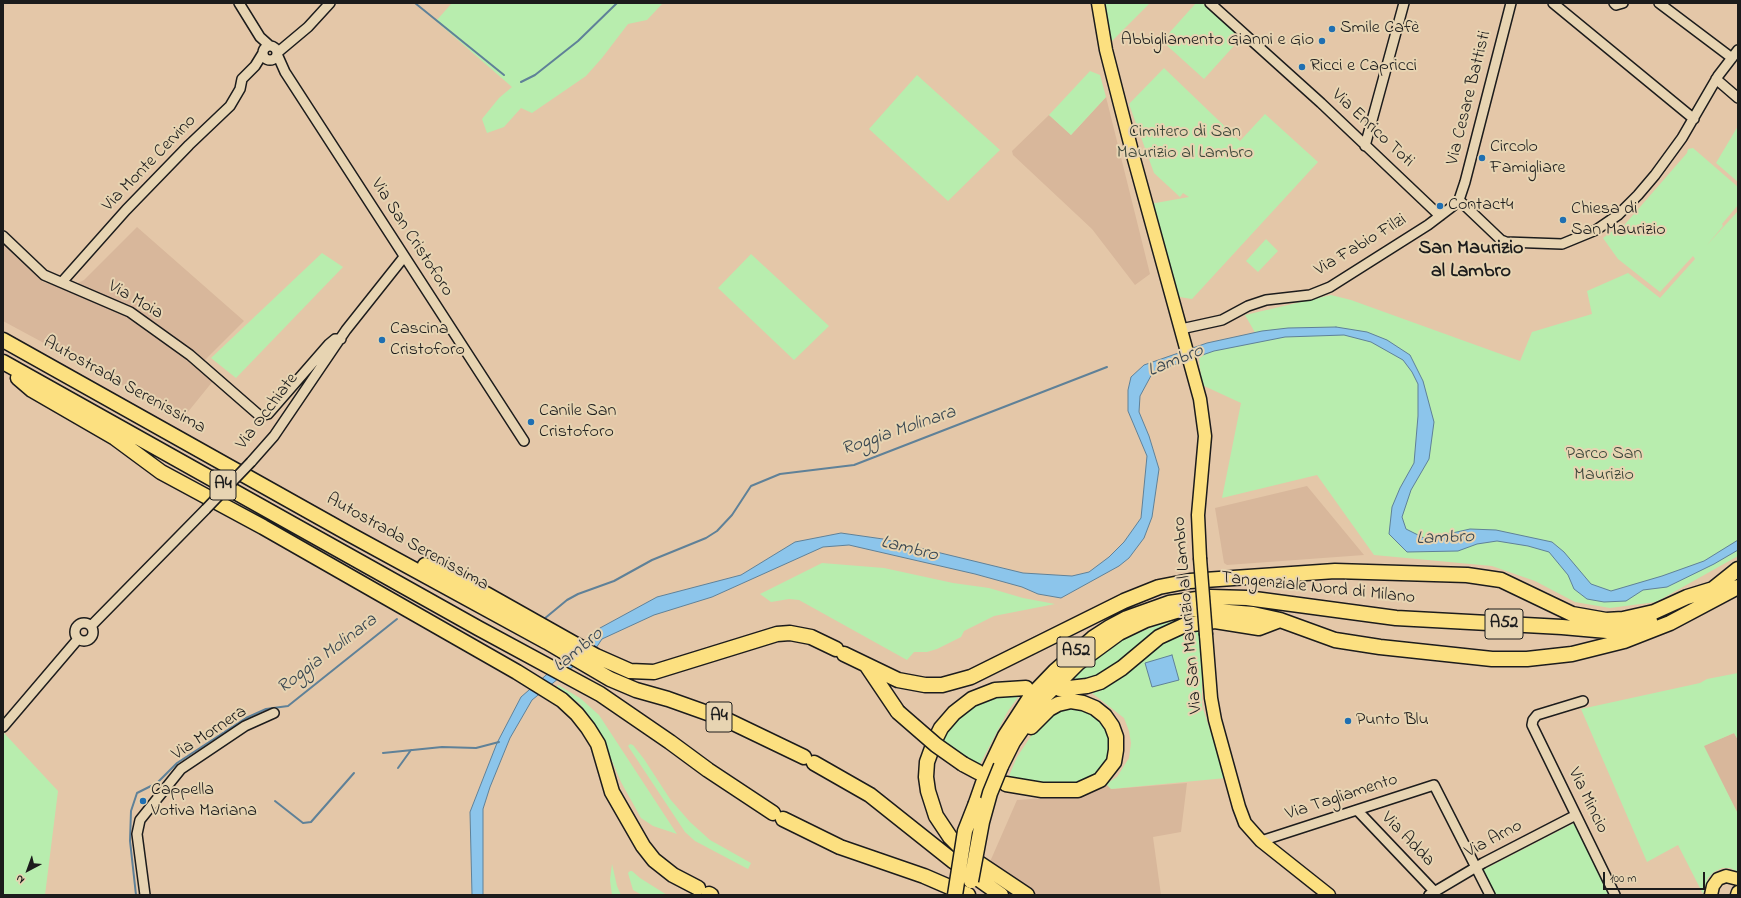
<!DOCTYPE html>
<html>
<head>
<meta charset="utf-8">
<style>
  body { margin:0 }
  #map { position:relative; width:1741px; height:898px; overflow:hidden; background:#e4c7a8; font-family:"Indie Flower",sans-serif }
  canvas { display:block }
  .frame { position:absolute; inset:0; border:4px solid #1c1c1c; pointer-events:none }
  .north { position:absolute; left:8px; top:850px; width:40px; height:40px; -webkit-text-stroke:3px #e7d4b2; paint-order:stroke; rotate:221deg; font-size:11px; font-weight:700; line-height:16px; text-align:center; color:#1c1c1c }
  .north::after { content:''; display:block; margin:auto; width:14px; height:18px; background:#1c1c1c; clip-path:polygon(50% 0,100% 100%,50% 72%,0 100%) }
  .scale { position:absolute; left:1603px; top:872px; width:102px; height:18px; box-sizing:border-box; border:2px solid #1c1c1c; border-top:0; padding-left:5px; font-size:12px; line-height:14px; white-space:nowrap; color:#1c1c1c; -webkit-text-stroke:3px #e7d4b2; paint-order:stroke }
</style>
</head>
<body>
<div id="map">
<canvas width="1741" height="898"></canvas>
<div class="frame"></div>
<div class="north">N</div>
<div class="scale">100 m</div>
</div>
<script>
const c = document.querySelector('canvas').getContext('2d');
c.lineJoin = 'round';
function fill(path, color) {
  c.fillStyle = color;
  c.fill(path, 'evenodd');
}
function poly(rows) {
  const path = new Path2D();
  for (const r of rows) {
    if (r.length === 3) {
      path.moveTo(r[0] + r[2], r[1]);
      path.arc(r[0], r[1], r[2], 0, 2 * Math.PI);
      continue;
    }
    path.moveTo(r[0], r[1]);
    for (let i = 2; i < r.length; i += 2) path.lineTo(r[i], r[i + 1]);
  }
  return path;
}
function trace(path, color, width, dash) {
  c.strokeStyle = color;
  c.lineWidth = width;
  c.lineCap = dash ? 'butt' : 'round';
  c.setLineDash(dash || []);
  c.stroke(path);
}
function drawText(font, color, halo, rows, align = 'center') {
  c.font = font + ' "Indie Flower",sans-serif';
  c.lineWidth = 4;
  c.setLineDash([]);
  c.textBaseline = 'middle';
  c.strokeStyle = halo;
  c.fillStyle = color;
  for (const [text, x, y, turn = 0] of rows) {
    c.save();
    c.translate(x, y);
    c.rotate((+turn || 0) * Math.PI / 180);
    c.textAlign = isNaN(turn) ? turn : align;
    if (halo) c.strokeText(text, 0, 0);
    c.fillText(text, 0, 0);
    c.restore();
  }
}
const built = poly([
  [1106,97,1150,274,1135,285,1092,229,1013,155,1012,151,1049,115,1071,135],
  [137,227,244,321,199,366,213,381,183,418,3,321,3,245,43,282,66,289,84,280],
  [1307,486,1364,555,1227,565,1224,563,1215,508],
  [1734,733,1738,740,1738,814,1703,746],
  [1187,783,1181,832,1153,837,1161,895,1039,895,989,864,1017,800,1084,795,1106,784,1112,789]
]);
const green = poly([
  [452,3,663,3,647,20,628,24,602,58,586,76,532,113,521,108,504,127,487,133,482,119,499,98,512,87,436,21],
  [1100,3,1150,3,1108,45],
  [1196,3,1202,3,1241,38,1204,79,1162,41],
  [1164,68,1240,141,1265,114,1318,162,1192,299,1173,296,1150,204,1189,197,1183,193,1180,197,1154,173,1129,104],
  [1090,71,1100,75,1106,97,1071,135,1049,115],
  [917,75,1000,150,948,201,869,129],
  [1738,126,1738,182,1716,163],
  [1693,148,1738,187,1738,205,1722,224,1723,226,1707,245,1738,211,1738,556,1656,602,1610,608,1575,602,1535,581,1492,566,1374,555,1317,475,1222,498,1241,403,1202,385,1198,350,1257,336,1245,315,1331,295,1351,300,1520,361,1532,332,1592,314,1587,291,1628,273,1660,298,1695,259,1693,256,1660,292,1618,259,1603,238,1615,229,1620,230,1687,153,1688,149],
  [1266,239,1278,251,1258,272,1246,261],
  [322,253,343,267,236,378,211,358],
  [751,254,829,326,794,360,718,288],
  [822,563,884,568,953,583,989,588,1023,598,1055,604,994,616,964,631,961,637,937,649,927,652,914,652,907,660,799,600,789,599,771,602,760,594],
  [1199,617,1090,680,1066,684,1086,666,1127,637,1158,625,1177,620],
  [1199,630,1202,658,1202,706,1226,778,1111,789,1106,784,1117,777,1129,758,1131,743,1129,731,1124,718,1092,693,1102,690,1122,677,1153,648,1175,635],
  [1738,673,1738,740,1734,733,1704,746,1738,814,1738,872,1730,868,1722,868,1714,872,1708,878,1703,894,1678,845,1647,862,1581,709,1700,683,1707,679],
  [558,685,580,698,599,715,677,834,653,826,641,818,621,782,601,735,590,717,579,703,556,688],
  [1021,693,1008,711,978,768,937,741,944,729,984,697],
  [1065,707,1085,708,1106,725,1113,751,1102,775,1069,788,1008,778,1017,757,1039,724],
  [4,733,58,791,45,895,3,895],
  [630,744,633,745,644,759,670,799,690,822,710,840,751,863,748,869,695,841,685,832,628,746],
  [1574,823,1611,895,1496,895,1483,870],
  [612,864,617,886,621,895,612,895,610,880],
  [630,871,632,871,640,878,667,895,642,895,633,890,628,873]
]);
const water = poly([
  [1336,327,1367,332,1387,340,1410,355,1423,381,1434,422,1429,459,1411,490,1402,517,1406,529,1426,539,1470,529,1496,530,1552,542,1564,552,1591,584,1611,591,1662,576,1704,561,1738,540,1738,550,1714,564,1667,587,1643,590,1626,601,1604,602,1587,599,1574,589,1568,575,1549,552,1528,546,1497,541,1477,544,1458,551,1407,552,1389,534,1392,507,1400,488,1414,463,1418,416,1418,384,1412,372,1403,360,1371,342,1344,335,1285,337,1214,351,1153,372,1140,396,1139,412,1149,436,1159,469,1152,517,1144,538,1129,558,1119,566,1061,598,1038,594,1022,587,975,574,849,545,823,547,712,597,654,615,602,639,596,648,532,700,510,738,490,787,483,809,483,895,472,895,470,812,497,743,521,697,600,628,657,597,741,575,795,542,841,533,883,539,1023,573,1072,576,1089,572,1109,557,1124,542,1141,518,1147,456,1128,411,1128,390,1131,377,1144,365,1207,343,1262,331,1288,328,1336,327],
  [1172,655,1179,680,1152,687,1145,663,1172,655]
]);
const stream = poly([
  [415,3,504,75],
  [521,82,535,75,578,41,617,3],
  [544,619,567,600,578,594,614,581,652,560,706,538,717,531,732,515,751,486,780,474,854,465,1107,367],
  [383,753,442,747,476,748,499,742],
  [398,768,411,750],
  [275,801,303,823,311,822,354,773],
  [136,895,130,841,131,811,137,793,157,783,177,763,246,718,266,709,288,706,397,619]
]);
const minor = poly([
  [239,3,260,37,270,46],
  [1210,3,1321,103,1440,216],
  [1553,3,1694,119],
  [1614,3,1616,5,1623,3],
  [1659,3,1732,58],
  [270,53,7],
  [277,53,308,27,330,3],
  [277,54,285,72,524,441],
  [1716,79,1738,98],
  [1365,146,1404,3],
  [1459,200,1501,240,1506,242,1562,244,1596,230,1618,215,1638,195,1655,175,1682,138,1718,76,1738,50],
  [3,236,44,275,130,312,190,355,260,416,268,414,329,344,335,339,341,339],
  [62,282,126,210,189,145,230,106,240,89,242,79,255,66,263,53],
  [1181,329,1222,320,1248,306,1266,300,1310,295,1330,287,1428,225,1453,206,1459,200,1465,182,1511,3],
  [251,462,274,436,346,330,404,257],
  [84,632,9],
  [91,626,206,509],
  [1583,701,1537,715,1533,720,1532,725,1615,895],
  [3,727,78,639],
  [1357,810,1434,891],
  [1261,841,1434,785,1490,895],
  [145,895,137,834,140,820,181,769,245,726,274,713],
  [1429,895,1483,863,1576,815]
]);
const major = poly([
  [1098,3,1106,50,1134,159,1200,399,1205,436,1198,515,1200,558],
  [1206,635,1211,698,1215,720,1239,807,1245,823,1261,841,1329,895],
  [1711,895,1713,886,1718,879,1726,876,1738,879],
  [1737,895,1738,892]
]);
const highway = poly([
  [3,340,351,535,547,642,610,679,636,690,668,699,727,720,804,757],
  [3,362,478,628,600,694,670,742,708,770,773,813],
  [18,378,32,390,115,438,161,472,263,527,517,672,562,700,577,714,588,728,598,744,612,792,643,846,654,860,673,875,698,888],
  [425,565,486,594,596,656,630,671,654,672,777,634,790,633,811,637,836,649],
  [844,654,898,680,925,685,942,685,971,677,1124,601,1159,587,1190,581,1335,571,1467,575,1501,580,1572,614,1606,620,1623,619,1654,612,1687,597,1713,589,1738,569],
  [867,666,898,712],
  [1026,688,995,690,972,699,954,713,941,728,935,740,927,762,926,777,928,791,936,816,950,837,970,857,1027,895],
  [1060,689,1087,686,1100,682,1122,668,1159,637,1185,625,1215,621,1259,628,1280,620],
  [814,763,870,795,953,861,1001,895],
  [963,764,978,772],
  [1001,766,1013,742,1044,697,1078,663,1119,633,1146,620,1176,611,1192,609,1253,614,1280,620,1335,640,1380,647,1492,659,1527,659,1572,654,1624,641,1670,623,1738,587],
  [1006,784,1042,790,1078,790,1100,780,1114,762,1116,750,1116,737,1112,726,1105,716,1095,708,1083,703,1071,701,1058,704,1049,709,1031,727],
  [976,803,984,780,1005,736,1031,696,1055,671,1093,638,1110,627,1127,618,1169,603,1211,597,1247,598,1396,618,1562,627,1607,631,1627,629,1650,621],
  [783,819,840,847,924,876,968,895],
  [709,894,711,895]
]);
const minorBridge = poly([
  [206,509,251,462]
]);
const majorBridge = poly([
  [1200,558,1206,635]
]);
const highwayBridge = poly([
  [898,712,936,745,963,764],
  [971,881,982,822,990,793,1001,766],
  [955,895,965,831,976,803]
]);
const markers = [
  [1332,29,4,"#1f6fb2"],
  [1322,41,4,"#1f6fb2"],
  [1302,67,4,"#1f6fb2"],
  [1482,158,4,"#1f6fb2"],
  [1440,206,4,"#1f6fb2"],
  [1563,220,4,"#1f6fb2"],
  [382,340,4,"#1f6fb2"],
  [531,422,4,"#1f6fb2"],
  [1348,721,4,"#1f6fb2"],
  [143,801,4,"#1f6fb2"]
];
const shields = [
  [223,485,26],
  [1504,624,38],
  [1076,652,38],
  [719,717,26]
];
const shieldNames = [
  ["A4",223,485],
  ["A52",1504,624],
  ["A52",1076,652],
  ["A4",719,717]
];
const poiNames = [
  ["Smile Cafè",1340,29],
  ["Abbigliamento Gianni e Gio",1314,41,"right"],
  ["Ricci e Capricci",1310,67],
  ["Circolo",1490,148],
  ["Famigliare",1490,169],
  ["Contact4",1448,206],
  ["Chiesa di",1571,210],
  ["San Maurizio",1571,231],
  ["Cascina",390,330],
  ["Cristoforo",390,351],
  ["Canile San",539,412],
  ["Cristoforo",539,433],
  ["Punto Blu",1356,721],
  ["Cappella",151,791],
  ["Votiva Mariana",151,812]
];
const streetNames = [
  ["Via Cesare Battisti",1470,98,-76],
  ["Via Enrico Toti",1372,129,43],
  ["Via Monte Cervino",150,164,-46],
  ["Via San Cristoforo",411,238,57],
  ["Via Fabio Filzi",1361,246,-31],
  ["Via Moia",135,301,30],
  ["Autostrada Serenissima",124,386,29],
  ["Via Occhiate",268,412,-53],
  ["Autostrada Serenissima",407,543,29],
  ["Tangenziale Nord di Milano",1318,589,6],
  ["Via San Maurizio al Lambro",1189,615,-95],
  ["Via Mornera",210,734,-33],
  ["Via Tagliamento",1342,798,-18],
  ["Via Mincio",1587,801,64],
  ["Via Adda",1407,840,46],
  ["Via Arno",1494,840,-28]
];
const parkNames = [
  ["Cimitero di San",1185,133],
  ["Maurizio al Lambro",1185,154],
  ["Parco San",1604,455],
  ["Maurizio",1604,476]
];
const waterNames = [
  ["Lambro",1176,362,-22],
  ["Roggia Molinara",899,432,-19],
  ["Lambro",1445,539,-2],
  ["Lambro",909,550,14],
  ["Lambro",579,651,-40],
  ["Roggia Molinara",328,655,-37]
];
const quarterNames = [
  ["San Maurizio",1471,250],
  ["al Lambro",1471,273]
];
fill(built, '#d8b79b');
fill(green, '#b8edae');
fill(water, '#8cc5eb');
trace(water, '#5f8198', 1);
trace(stream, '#5f8198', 2);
trace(minor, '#1c1c1c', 12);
trace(major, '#1c1c1c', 15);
trace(highway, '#1c1c1c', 17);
trace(minor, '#e7d4b2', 9);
trace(major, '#fce080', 12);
trace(highway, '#fce080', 14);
trace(minorBridge, '#1c1c1c', 12, []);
trace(majorBridge, '#1c1c1c', 15, []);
trace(highwayBridge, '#1c1c1c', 17, []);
trace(minorBridge, '#e7d4b2', 9);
trace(majorBridge, '#fce080', 12);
trace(highwayBridge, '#fce080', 14);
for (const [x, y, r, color] of markers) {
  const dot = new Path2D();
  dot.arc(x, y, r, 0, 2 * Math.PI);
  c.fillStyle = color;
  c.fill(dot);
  trace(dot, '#e7d4b2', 1.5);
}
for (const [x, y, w] of shields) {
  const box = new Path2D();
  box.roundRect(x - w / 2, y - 15, w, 30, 3);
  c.fillStyle = '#e7d4b2';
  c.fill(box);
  trace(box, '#1c1c1c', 1);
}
drawText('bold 17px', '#1c1c1c', null, shieldNames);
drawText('18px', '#1c1c1c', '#e7d4b2', poiNames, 'left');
drawText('18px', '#1c1c1c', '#e7d4b2', streetNames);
drawText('18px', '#3b4639', '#e7d4b2', parkNames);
drawText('italic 19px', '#384650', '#e7d4b2', waterNames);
drawText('bold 20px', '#1c1c1c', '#e7d4b2', quarterNames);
</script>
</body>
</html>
